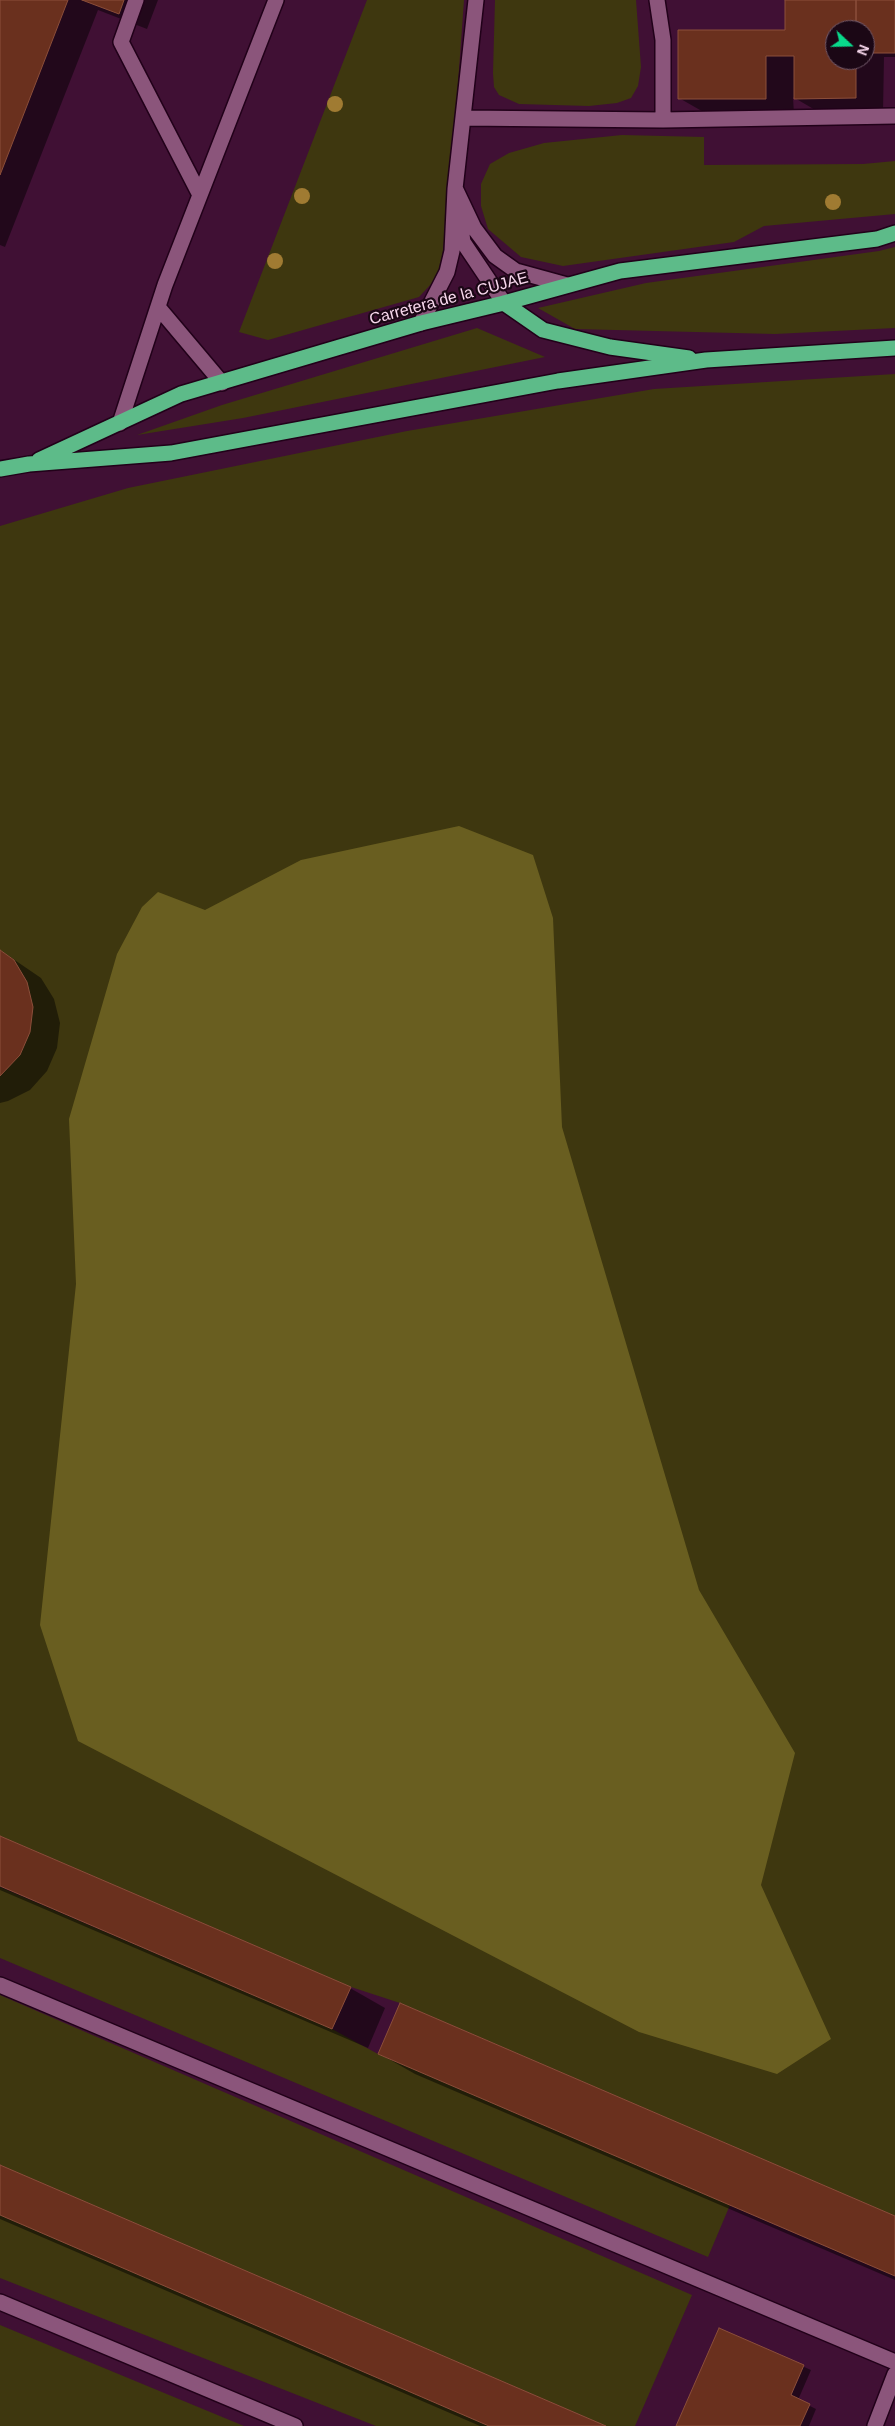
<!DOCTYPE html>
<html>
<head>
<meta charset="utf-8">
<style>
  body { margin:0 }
  #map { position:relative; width:895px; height:2426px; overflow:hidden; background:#401034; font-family:Helvetica,sans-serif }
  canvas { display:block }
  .north { position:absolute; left:825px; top:20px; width:50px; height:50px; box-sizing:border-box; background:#1b0715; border:1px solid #735a6b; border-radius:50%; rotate:111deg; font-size:14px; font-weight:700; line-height:20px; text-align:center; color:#f7d7ec }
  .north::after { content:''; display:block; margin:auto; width:18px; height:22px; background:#09d98b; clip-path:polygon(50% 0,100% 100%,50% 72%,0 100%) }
</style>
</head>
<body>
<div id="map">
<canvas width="895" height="2426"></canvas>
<div class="north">N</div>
</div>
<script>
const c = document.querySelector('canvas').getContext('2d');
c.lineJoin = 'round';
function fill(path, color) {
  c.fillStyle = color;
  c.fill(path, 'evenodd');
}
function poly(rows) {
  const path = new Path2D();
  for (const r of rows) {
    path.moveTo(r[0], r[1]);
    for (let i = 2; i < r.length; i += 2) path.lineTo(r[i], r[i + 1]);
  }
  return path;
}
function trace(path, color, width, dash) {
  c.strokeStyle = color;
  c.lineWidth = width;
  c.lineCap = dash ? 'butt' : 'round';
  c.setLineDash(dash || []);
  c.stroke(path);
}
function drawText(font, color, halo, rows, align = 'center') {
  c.font = font + ' Helvetica,sans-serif';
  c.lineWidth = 4.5;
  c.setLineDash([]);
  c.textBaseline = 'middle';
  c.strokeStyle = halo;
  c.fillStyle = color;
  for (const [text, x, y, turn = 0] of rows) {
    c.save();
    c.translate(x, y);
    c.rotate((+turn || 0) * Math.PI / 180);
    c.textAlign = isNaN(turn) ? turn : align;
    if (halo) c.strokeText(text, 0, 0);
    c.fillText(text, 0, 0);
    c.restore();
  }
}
const green = poly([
  [367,0,464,0,452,167,441,269,432,283,419,297,268,340,239,332],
  [495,0,636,0,641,67,638,86,631,98,617,103,589,106,519,104,499,95,494,87,493,73],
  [622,135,704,137,704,165,863,164,895,161,895,214,764,226,734,242,563,266,521,257,488,229,481,206,481,184,490,164,509,153,544,143],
  [895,247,895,328,775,334,575,329,538,308,646,283,879,251],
  [477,328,545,357,243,418,137,435,222,405],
  [895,374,895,2216,400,2003,351,1987,0,1836,0,526,128,488,407,431,654,389],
  [0,1887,332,2029,378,2054,730,2205,708,2257,0,1958],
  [0,1995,692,2295,635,2426,606,2426,0,2165],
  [0,2215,489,2426,376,2426,0,2278],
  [0,2325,244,2426,0,2426]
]);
const forest = poly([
  [459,826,533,855,553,918,562,1127,699,1590,795,1753,761,1885,831,2039,777,2074,639,2032,78,1741,40,1625,76,1284,69,1119,117,954,142,907,158,892,205,910,301,860]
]);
const shadow = poly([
  [0,0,158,0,147,29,98,10,5,247,0,245],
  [786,0,895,0,895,57,884,57,883,113,822,114,793,97,794,114,707,114,679,98,786,31],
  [835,30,865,30,865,60,835,60],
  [0,950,41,978,54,999,60,1023,57,1048,47,1071,30,1090,8,1101,0,1103],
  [0,1838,350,1988,385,2008,368,2048,0,1890],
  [380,2054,895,2217,895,2280,415,2074],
  [0,2166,603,2426,480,2426,0,2219],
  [719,2329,811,2370,798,2400,816,2409,809,2426,677,2426]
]);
const building = poly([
  [0,0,68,0,0,175,0,0],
  [82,0,124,0,119,14,82,0],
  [785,0,856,0,856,30,835,30,835,60,856,60,856,98,794,99,794,56,766,56,766,99,678,99,678,30,785,30,785,0],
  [856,0,895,0,895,53,865,53,865,30,856,30,856,0],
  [0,950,14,960,27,982,33,1007,30,1032,20,1055,0,1076,0,950],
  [0,1836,351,1987,332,2029,0,1886,0,1836],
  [400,2003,895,2216,895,2276,378,2054,400,2003],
  [0,2165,606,2426,489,2426,0,2215,0,2165],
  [719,2328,804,2365,791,2395,810,2404,800,2426,676,2426,719,2328]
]);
const minor = poly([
  [136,0,121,42,200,195],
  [657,0,663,40,663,120],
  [463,118,663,120,895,116],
  [456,190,474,228,495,256,516,271,567,285],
  [460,220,463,242,504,303],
  [158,307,222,383],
  [421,323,447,272,452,251,455,189,476,0],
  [120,423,165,285,276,0],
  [0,1985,895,2362],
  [0,2302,295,2426],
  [875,2426,895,2374]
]);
const highway = poly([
  [504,303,543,330,610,347,689,358],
  [39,460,181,394,421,323,504,303,620,271,877,239,895,233],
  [0,469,29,464,171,453,558,381,706,360,895,348]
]);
const trees = [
  [335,104],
  [302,196],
  [833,202],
  [275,261]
];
const streetNames = [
  ["Carretera de la CUJAE",449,299,-15]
];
fill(green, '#3e370f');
fill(forest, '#695e20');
fill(shadow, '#0007');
fill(building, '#6a301e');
trace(building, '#8b4e3a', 1);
trace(minor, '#210119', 18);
trace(highway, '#210119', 18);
trace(minor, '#8b557b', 15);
trace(highway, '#5dbb89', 15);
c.fillStyle = '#a07b32';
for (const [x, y] of trees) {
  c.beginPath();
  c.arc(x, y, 8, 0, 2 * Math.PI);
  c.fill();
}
drawText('16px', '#f7d7ec', '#1b0715', streetNames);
</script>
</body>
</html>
